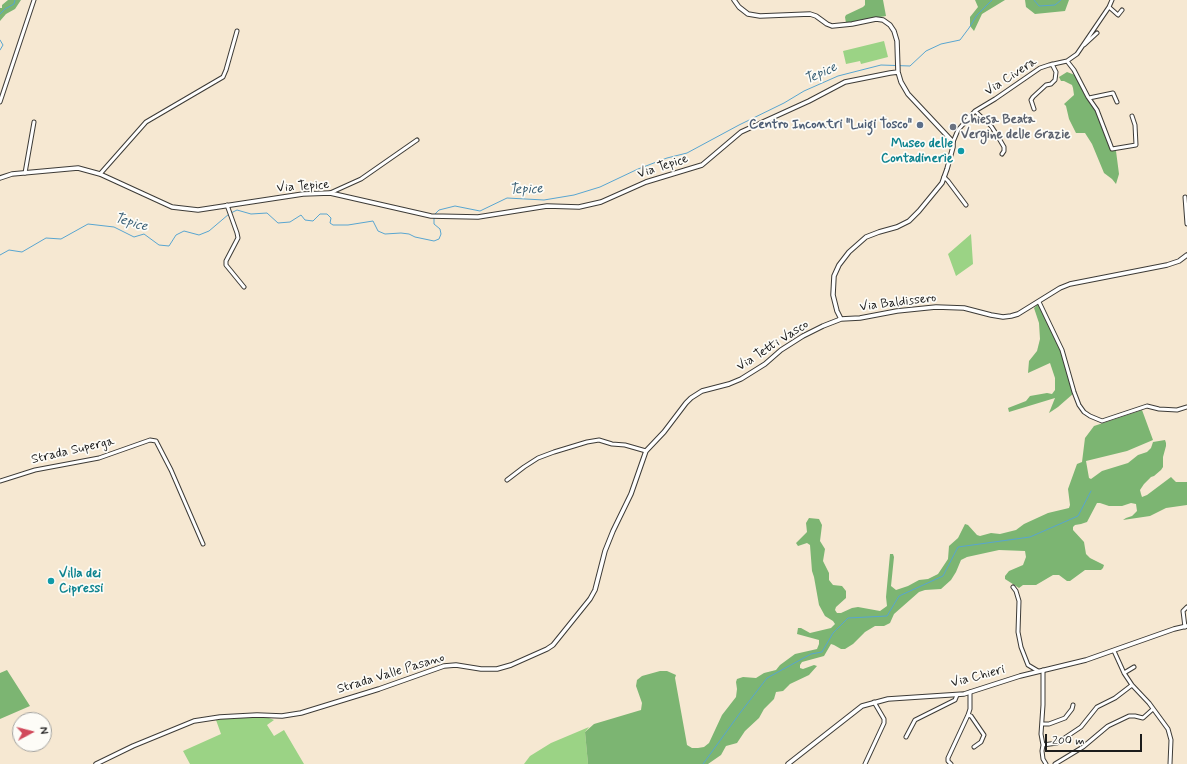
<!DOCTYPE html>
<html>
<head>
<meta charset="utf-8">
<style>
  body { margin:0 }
  #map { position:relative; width:1187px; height:764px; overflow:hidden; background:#f6e8d2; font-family:Mynerve,sans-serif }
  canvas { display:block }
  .north { position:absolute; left:12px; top:712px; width:40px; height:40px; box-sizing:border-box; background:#fdfcf7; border:1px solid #a3a29f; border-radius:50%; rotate:83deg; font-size:11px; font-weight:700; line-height:16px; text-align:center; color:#1c1c1c }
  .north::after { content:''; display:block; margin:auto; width:14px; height:18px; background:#d1495b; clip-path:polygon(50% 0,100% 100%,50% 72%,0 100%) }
  .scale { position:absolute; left:1045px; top:734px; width:97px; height:18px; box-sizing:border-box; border:2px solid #1c1c1c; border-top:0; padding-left:5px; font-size:12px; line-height:14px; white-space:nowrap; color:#1c1c1c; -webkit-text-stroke:3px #fdfcf7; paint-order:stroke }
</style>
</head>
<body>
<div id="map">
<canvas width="1187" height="764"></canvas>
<div class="north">N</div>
<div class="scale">200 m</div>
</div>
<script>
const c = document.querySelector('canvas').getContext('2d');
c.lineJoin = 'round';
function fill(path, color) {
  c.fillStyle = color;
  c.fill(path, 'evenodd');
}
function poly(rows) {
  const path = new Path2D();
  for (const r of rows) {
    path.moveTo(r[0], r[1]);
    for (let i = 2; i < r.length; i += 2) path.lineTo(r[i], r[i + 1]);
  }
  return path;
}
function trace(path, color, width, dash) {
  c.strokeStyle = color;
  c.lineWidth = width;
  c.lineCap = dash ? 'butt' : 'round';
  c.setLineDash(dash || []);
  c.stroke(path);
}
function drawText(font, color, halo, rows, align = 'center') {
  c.font = font + ' Mynerve,sans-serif';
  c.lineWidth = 3.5;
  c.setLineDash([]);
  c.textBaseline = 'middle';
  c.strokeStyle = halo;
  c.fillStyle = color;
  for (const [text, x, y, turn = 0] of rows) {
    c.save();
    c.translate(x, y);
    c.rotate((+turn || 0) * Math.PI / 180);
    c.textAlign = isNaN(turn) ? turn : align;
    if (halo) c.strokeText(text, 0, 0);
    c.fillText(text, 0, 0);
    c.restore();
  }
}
const green = poly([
  [884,41,888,57,861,64,860,61,846,64,843,51],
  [971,234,973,264,956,276,948,254],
  [226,718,269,718,274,720,267,725,274,736,284,730,304,764,190,764,183,751,221,734,216,720],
  [589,727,585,732,588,764,524,764,530,756,551,743]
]);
const forest = poly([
  [8,0,21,0,15,9,6,14,0,21,0,8,2,8,2,5],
  [865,0,883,0,886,16,846,23,845,17,846,15,863,7,865,5],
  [975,0,1005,0,982,14,974,31,970,26,970,17,978,7],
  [1025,0,1069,0,1065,11,1035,14,1026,7],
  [1067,72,1075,75,1096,110,1102,124,1106,127,1111,145,1116,151,1119,174,1116,184,1112,179,1104,173,1092,144,1085,133,1076,133,1069,119,1066,106,1064,104,1074,95,1073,88,1072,85,1064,81,1061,81,1059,77],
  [1038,304,1061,351,1074,393,1058,407,1049,413,1055,398,1009,412,1008,408,1026,401,1030,396,1047,393,1052,394,1055,390,1055,378,1050,363,1028,373,1029,361,1037,351,1040,339,1039,323,1034,308],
  [1142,410,1153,440,1127,451,1086,461,1089,478,1091,479,1102,471,1128,463,1138,455,1147,452,1151,448,1153,442,1165,440,1166,443,1166,446,1163,457,1163,467,1161,470,1154,476,1151,477,1144,484,1140,490,1141,494,1142,497,1147,495,1171,477,1176,482,1187,482,1187,505,1166,508,1150,516,1123,520,1126,518,1132,516,1137,511,1136,504,1131,503,1122,506,1109,506,1100,503,1097,503,1087,522,1081,524,1075,525,1073,527,1073,530,1084,542,1086,554,1090,558,1104,565,1103,568,1101,570,1085,570,1070,581,1067,581,1059,575,1053,575,1036,585,1023,585,1019,588,1005,579,1005,576,1009,571,1023,565,1026,557,1025,551,999,550,967,557,961,560,956,572,951,580,941,589,925,590,919,592,894,614,890,623,884,626,875,626,865,632,853,644,845,649,841,649,834,645,831,644,824,656,802,662,800,665,800,668,803,669,814,665,817,666,809,675,790,684,783,691,776,692,774,699,764,709,759,718,745,731,737,743,726,746,721,755,708,764,588,764,585,732,594,724,641,710,642,703,636,686,637,680,642,676,660,671,667,671,676,675,675,678,686,739,687,745,692,748,698,748,704,747,709,743,722,715,736,697,737,689,736,682,737,679,743,677,756,678,764,673,776,670,780,665,795,654,817,649,819,644,819,640,797,634,798,628,801,628,810,633,831,628,835,624,833,621,825,616,819,605,814,577,812,571,810,545,807,543,798,546,796,543,807,532,806,523,809,518,819,519,822,525,820,541,825,549,823,561,829,573,829,580,833,585,842,586,846,591,846,598,836,607,835,610,837,613,841,613,852,608,858,607,880,611,887,606,886,597,890,554,893,554,894,557,891,586,896,590,908,586,919,580,928,579,938,574,948,559,949,546,958,538,965,524,968,525,977,535,980,536,991,533,1000,534,1016,530,1024,524,1048,513,1069,508,1070,505,1068,489,1077,464,1082,462,1085,438,1094,426],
  [7,670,30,706,0,719,0,673]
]);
const stream = poly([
  [1034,0,1039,6,1055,5,1061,0],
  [0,14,5,9,14,4,15,0],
  [0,40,3,45,0,50],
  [231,213,237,210,251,214,267,213,278,223,290,222,301,215,305,220,313,221,320,214,327,214,331,218,330,223,333,225,348,225,373,221,378,231,385,234,401,233,409,234,415,237,434,241,439,239,441,234,440,229,434,224,434,217],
  [435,214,439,210,455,206,480,211,507,198,544,200,574,195,600,187,638,169,667,158,687,153,739,125,784,103,804,91,838,76,881,65,910,66,926,51,941,44,960,40,969,28,977,15,992,0],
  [0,255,9,250,22,252,46,238,61,239,88,224,114,227,134,237,144,234,159,245,169,246,176,235,184,231,199,235,209,231,229,214],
  [703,764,740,713,767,678,811,654,822,652,833,633,848,618,887,616,899,596,943,576,958,547,1030,537,1078,516,1091,491]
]);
const minor = poly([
  [1109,7,1118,15,1122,10],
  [1084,45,1097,33],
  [1067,61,1074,70,1088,97,1097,110,1112,149,1136,145,1135,125,1132,116],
  [1089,98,1113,93,1117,102],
  [0,102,34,0],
  [1034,109,1031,100,1033,97,1046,85,1051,84,1055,80,1056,72,1052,64],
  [975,111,991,126,997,135,1004,147,1004,151,1002,154],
  [953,142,958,130,975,111,995,99,1040,68,1049,65,1067,61,1077,54,1109,7,1112,0],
  [25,173,34,122],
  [100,174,146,122,223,77,226,70,237,31],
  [944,177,948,181,966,205],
  [330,193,361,179,417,140],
  [1185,197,1187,224],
  [227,205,237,233,238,238,226,261,226,265,244,287],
  [1039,302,1062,350,1074,392,1079,405,1084,412,1090,416,1102,421,1147,406,1159,409,1177,410,1187,407],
  [507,480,524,467,538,458,554,452,587,442,599,440,612,444,625,445,646,451],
  [0,481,35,470,99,458,150,440,156,441,171,470,203,544],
  [1013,587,1016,591,1019,601,1018,632,1021,647,1028,665,1038,671],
  [1185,627,1183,611,1187,607],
  [1114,651,1124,673,1132,685,1149,703,1168,729,1171,740,1170,764],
  [1043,670,1043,705,1041,734,1043,745,1042,751,1043,759,1046,764],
  [1124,673,1134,667],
  [968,715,971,716,984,735,981,742,974,747],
  [1042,724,1049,724,1065,718,1072,709,1073,705],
  [906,737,915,720,955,700,957,695],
  [1043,745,1057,743,1081,727,1097,707,1115,698,1132,685],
  [865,764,884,723,884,719,874,702],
  [951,764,948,761,948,758,968,715,970,709,970,692],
  [1055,764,1083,747,1108,726,1129,716,1135,716,1143,718,1153,709]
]);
const tertiary = poly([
  [734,0,739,7,748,14,760,16,810,14,816,16,827,24,832,26,852,24,876,19,883,20,890,25,894,31,897,41,898,72,901,82,908,94,953,142,953,147,947,169,942,183,919,211,909,221,897,227,879,232,866,237,849,252,839,265,834,276,833,295,837,311,841,319],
  [0,178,12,174,78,168,100,174,172,207,198,210,303,194,330,193,431,216,478,217,547,206,579,207,601,202,646,182,702,165,741,132,809,101,845,82,890,73,898,72],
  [96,764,133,746,194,721,220,717,257,715,282,716,301,713,379,689,444,666,456,665,481,669,497,669,511,665,547,649,553,645,590,599,595,590,605,551,613,531,631,494,646,451,664,432,686,403,691,398,702,391,729,384,741,379,765,364,781,350,803,336,823,326,841,319,860,318,897,311,936,307,964,308,991,315,1003,317,1011,316,1018,314,1060,288,1070,284,1167,265,1179,261,1187,255],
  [788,764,862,706,888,699,964,694,1020,676,1086,660,1174,629,1187,626]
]);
const markers = [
  [920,125,4,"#5c6f8a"],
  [953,127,4,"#6b7280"],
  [961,151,4,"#0f9aa8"],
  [51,581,4,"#0f9aa8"]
];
const streetNames = [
  ["Via Civera",1011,77,-33],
  ["Via Tepice",663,167,-18],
  ["Via Tepice",303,187,-4],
  ["Via Baldissero",898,303,-7],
  ["Via Tetti Vasco",773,346,-33],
  ["Strada Superga",73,451,-13],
  ["Strada Valle Pasano",391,674,-17],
  ["Via Chieri",978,677,-15]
];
const worshipNames = [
  ["Chiesa Beata",961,120],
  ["Vergine delle Grazie",961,135]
];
const serviceNames = [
  ["Centro Incontri \"Luigi Tosco\"",912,125]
];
const cultureNames = [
  ["Museo delle",953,144],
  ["Contadinerie",953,159],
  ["Villa dei",59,574,"left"],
  ["Cipressi",59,589,"left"]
];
const waterNames = [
  ["Tepice",821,74,-25],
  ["Tepice",526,190,-2],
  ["Tepice",131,223,16]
];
fill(green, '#9bd385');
fill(forest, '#7cb572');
trace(stream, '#58a5d0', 1);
trace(minor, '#3d3b37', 5);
trace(tertiary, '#3d3b37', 5.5);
trace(minor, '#fff', 3);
trace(tertiary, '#fff', 3.5);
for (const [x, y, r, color] of markers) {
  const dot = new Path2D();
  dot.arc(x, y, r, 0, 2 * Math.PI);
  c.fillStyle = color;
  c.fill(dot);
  trace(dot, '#fdfcf7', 1.5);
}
drawText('13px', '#1c1c1c', '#fdfcf7', streetNames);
drawText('bold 13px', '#5b616d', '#fdfcf7', worshipNames, 'left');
drawText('bold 13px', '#4e5e75', '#fdfcf7', serviceNames, 'right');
drawText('bold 13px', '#0d838f', '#fdfcf7', cultureNames, 'right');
drawText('italic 14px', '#3a6076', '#fdfcf7', waterNames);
</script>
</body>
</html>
